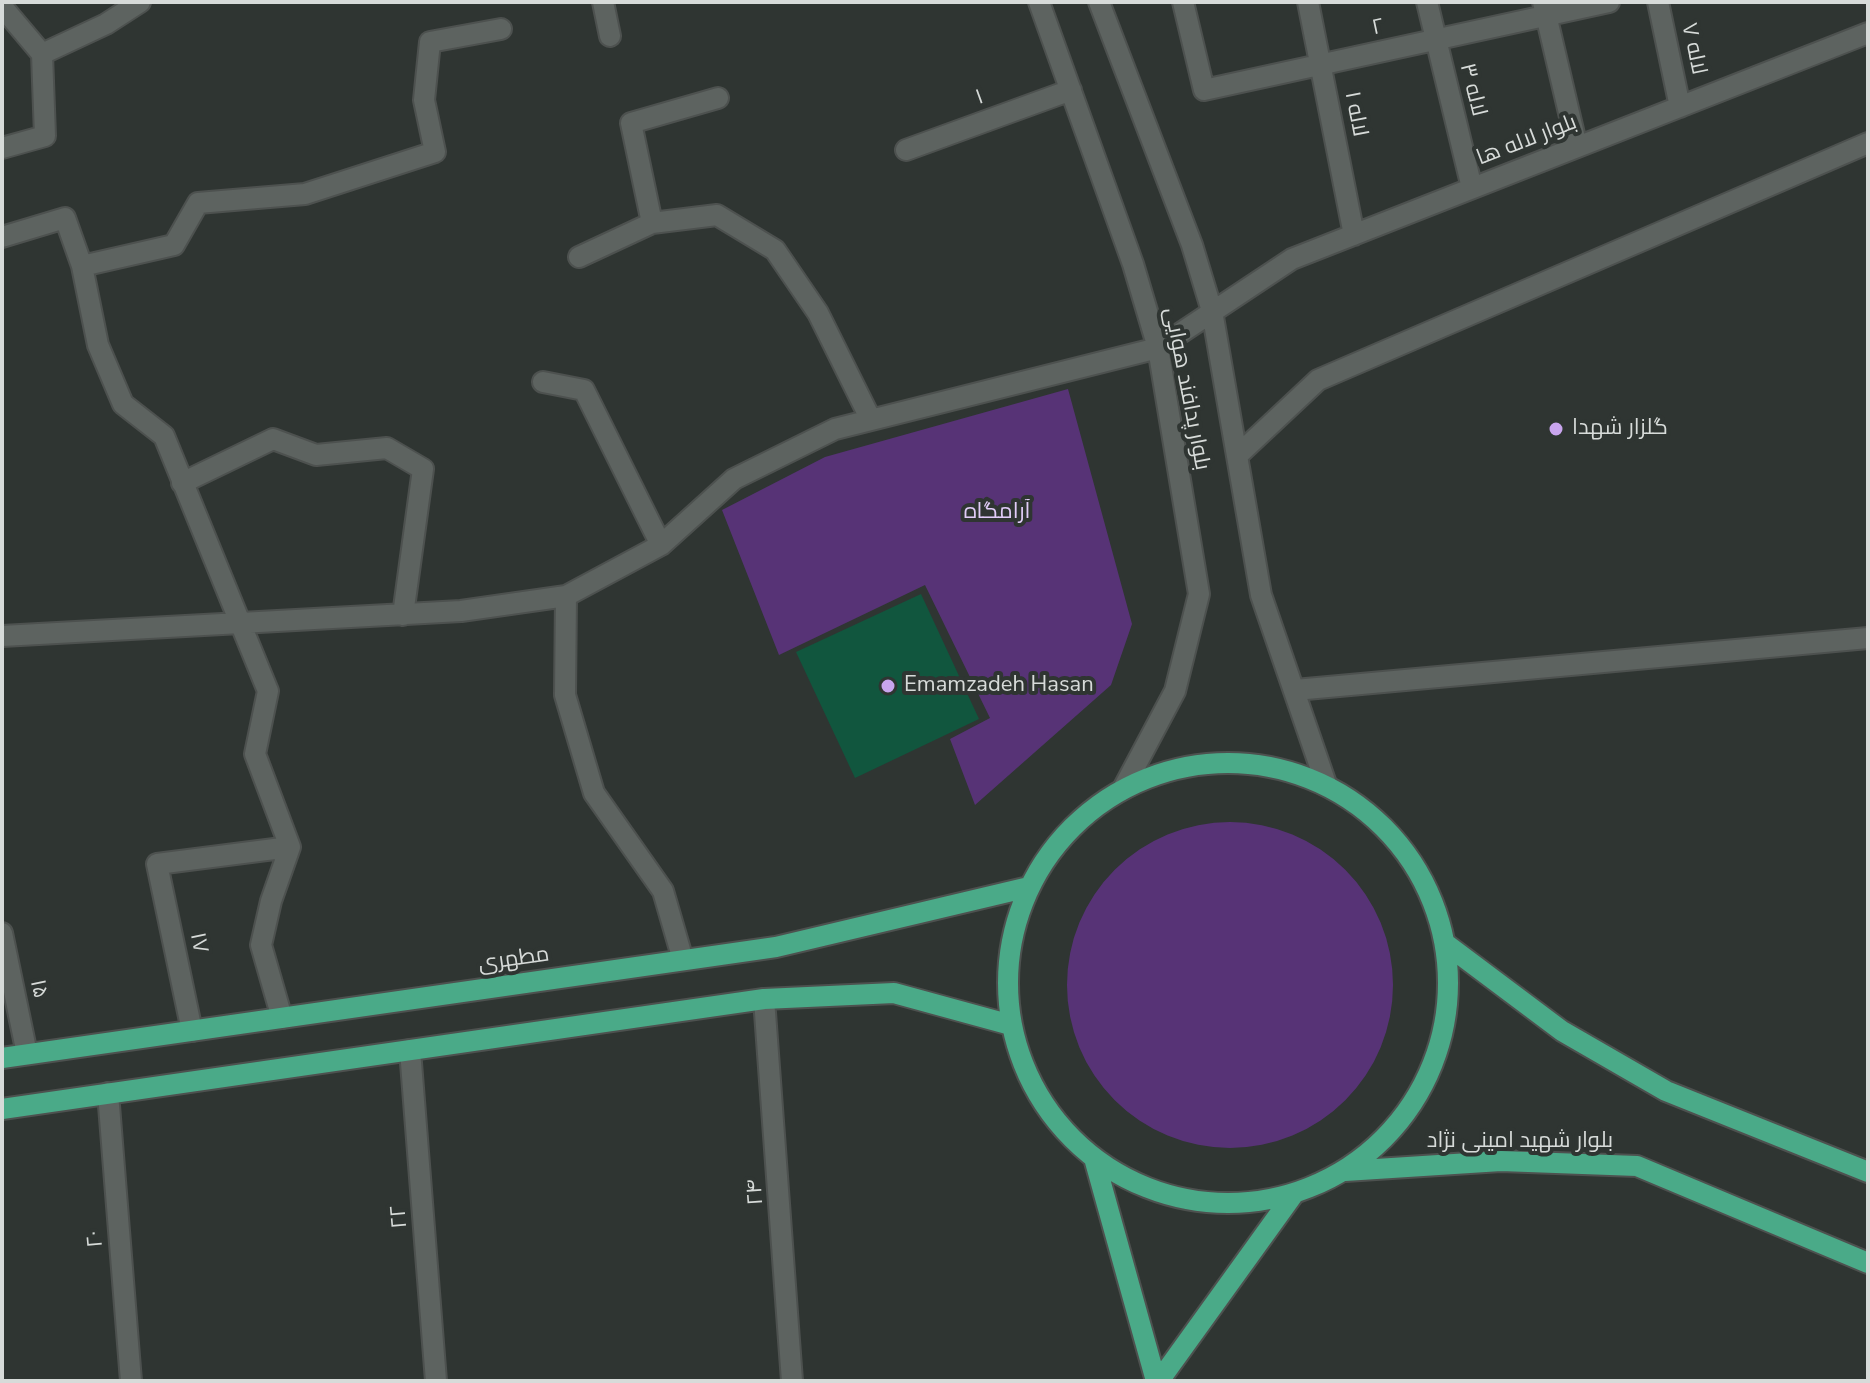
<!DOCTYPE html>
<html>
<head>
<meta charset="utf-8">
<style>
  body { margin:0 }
  #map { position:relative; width:1870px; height:1383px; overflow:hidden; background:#2f3532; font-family:"Nunito Sans",sans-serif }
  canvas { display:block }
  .frame { position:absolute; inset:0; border:4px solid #d7dbd9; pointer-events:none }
</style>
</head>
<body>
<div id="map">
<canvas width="1870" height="1383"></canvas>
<div class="frame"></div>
</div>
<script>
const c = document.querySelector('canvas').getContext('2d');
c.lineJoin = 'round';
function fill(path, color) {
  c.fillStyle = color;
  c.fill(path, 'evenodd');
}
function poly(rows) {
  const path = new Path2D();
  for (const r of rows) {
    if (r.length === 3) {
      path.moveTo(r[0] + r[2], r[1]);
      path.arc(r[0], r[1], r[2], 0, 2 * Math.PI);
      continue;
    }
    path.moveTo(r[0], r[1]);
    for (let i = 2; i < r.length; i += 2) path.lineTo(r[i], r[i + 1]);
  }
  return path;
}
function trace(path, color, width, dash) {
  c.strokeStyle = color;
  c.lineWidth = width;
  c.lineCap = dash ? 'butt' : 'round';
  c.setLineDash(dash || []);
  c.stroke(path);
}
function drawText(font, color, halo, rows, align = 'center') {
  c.font = font + ' "Nunito Sans",Cairo,sans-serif';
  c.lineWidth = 8;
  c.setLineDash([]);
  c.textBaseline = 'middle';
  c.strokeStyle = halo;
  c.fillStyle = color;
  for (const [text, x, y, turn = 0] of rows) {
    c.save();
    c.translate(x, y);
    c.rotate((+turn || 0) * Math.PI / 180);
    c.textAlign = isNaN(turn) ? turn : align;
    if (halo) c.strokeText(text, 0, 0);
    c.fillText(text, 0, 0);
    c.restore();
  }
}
const green = poly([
  [1068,389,1132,624,1111,685,975,805,950,739,990,718,925,585,779,655,722,510,825,457],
  [1230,985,163]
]);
const building = poly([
  [921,594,979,719,855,778,796,652]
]);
const minor = poly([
  [603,2,610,36],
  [1039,2,1133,264,1158,348,1199,594,1175,691,1124,787],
  [1099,2,1192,245,1212,311,1261,595,1326,784],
  [1183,2,1204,90,1609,2],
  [1308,2,1354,235],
  [1427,2,1472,188],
  [1543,2,1577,147],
  [1658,2,1680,107],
  [42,54,106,24,140,2],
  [2,148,45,136,42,54,4,9,3,2],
  [906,150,1071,90],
  [652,223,631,123,718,98],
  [2,237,65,218,82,266,98,345,123,404,164,436,268,691,255,754,290,847,271,901,261,945,282,1018],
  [579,257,652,223,717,215,775,250,818,313,871,420],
  [82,266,174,245,198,203,305,194,435,152,424,100,430,42,501,29],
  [543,382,584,390,661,545],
  [1238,455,1318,380,1868,143],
  [182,483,273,439,316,455,387,448,423,469,403,615],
  [566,596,565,695,594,793,663,891,683,960],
  [2,636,461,611,566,596,661,545,734,479,835,429,1158,348,1292,259,1868,33],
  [1295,690,1868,638],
  [2,933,27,1054],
  [764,999,792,1381],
  [192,1031,157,864,290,847],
  [410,1050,436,1381],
  [108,1093,131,1381]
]);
const major = poly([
  [1228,983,220],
  [1446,944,1562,1031,1666,1091,1868,1172],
  [2,1058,776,947,1029,887],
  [2,1109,764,999,894,993,1011,1025],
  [1094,1158,1156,1381],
  [1345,1171,1501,1161,1637,1166,1868,1263],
  [1159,1381,1293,1195]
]);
const markers = [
  [1556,429,8,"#c9a5ee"],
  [888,686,8,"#c9a5ee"]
];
const streetNames = [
  ["۲",1378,28,-12],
  ["لاله ۷",1693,49,78],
  ["لاله ۳",1472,90,76],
  ["۱",980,98,-20],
  ["لاله ۱",1355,114,79],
  ["بلوار لاله ها",1527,141,-21],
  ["بلوار پدافند هوایی",1186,389,79],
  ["۱۷",198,943,78],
  ["مطهری",514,960,-8],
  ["۱۵",38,989,78],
  ["بلوار شهید امینی نژاد",1520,1142],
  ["۲۴",756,1192,-94],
  ["۲۲",400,1217,-95],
  ["۲۰",96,1239,-95]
];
const poiNames = [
  ["گلزار شهدا",1572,429],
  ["Emamzadeh Hasan",904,686]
];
const parkNames = [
  ["آرامگاه",997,513]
];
fill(green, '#573376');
fill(building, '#11563e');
trace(minor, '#4d514f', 24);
trace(major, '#4d514f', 24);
trace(minor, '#5d6360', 20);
trace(major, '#4aaa88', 20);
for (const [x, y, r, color] of markers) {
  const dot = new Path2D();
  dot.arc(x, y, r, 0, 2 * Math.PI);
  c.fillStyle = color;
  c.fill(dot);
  trace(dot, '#2f3532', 3);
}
drawText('22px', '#d7dbd9', '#2f3532', streetNames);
drawText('22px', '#d7dbd9', '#2f3532', poiNames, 'left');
drawText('22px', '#e1ccf8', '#2f3532', parkNames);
</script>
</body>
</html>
